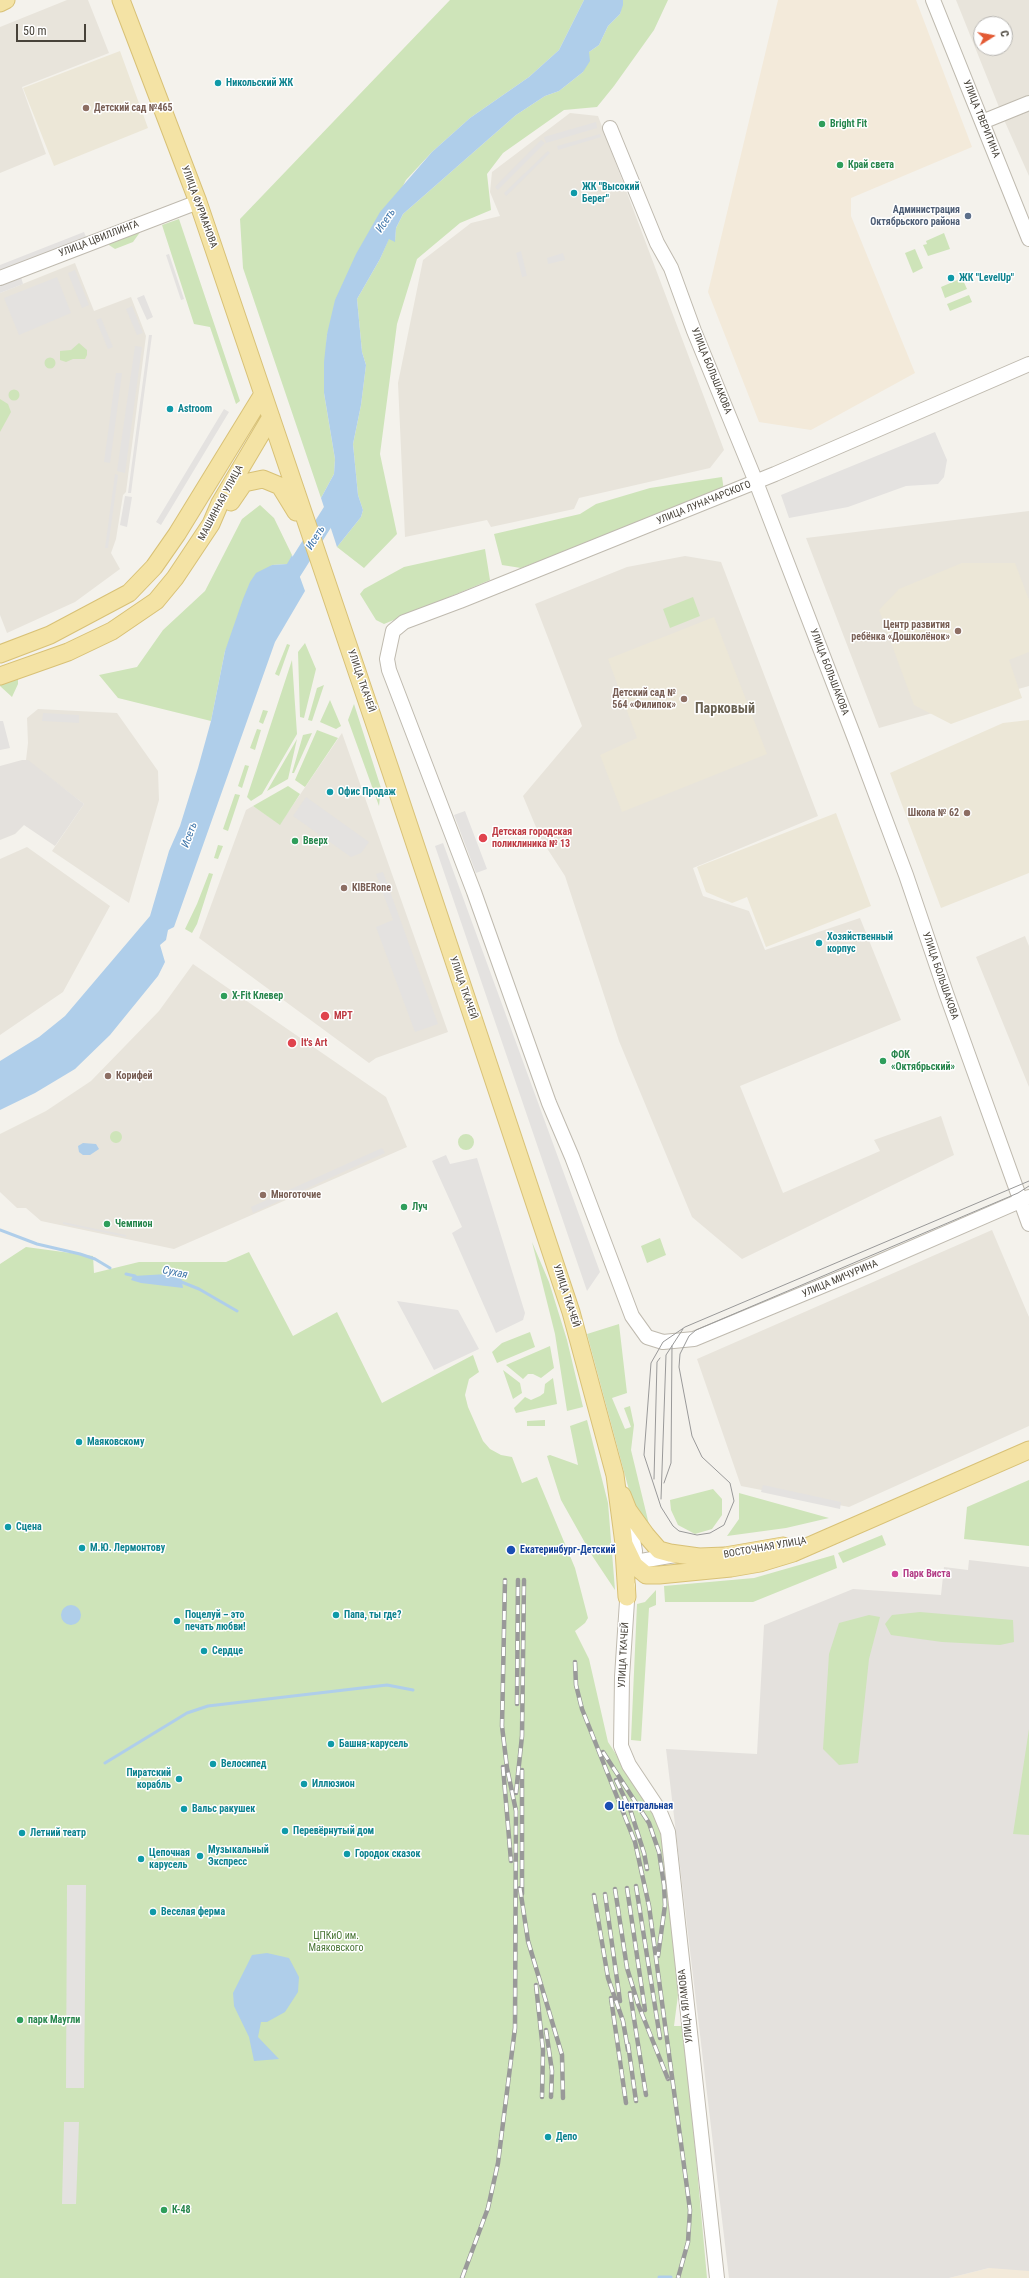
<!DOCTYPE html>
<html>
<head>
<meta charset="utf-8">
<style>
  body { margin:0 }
  #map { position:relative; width:1029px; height:2278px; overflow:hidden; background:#f4f2ec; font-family:"Roboto Condensed",sans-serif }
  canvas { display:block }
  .north { position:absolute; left:973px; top:16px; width:40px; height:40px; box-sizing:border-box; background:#fff; border:1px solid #b6b4b0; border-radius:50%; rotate:79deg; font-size:11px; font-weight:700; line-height:16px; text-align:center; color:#48433a }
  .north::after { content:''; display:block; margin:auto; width:14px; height:18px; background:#e35a34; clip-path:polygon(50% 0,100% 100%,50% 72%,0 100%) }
  .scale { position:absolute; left:16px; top:24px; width:70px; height:18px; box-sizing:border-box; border:2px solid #48433a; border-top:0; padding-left:5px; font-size:12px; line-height:14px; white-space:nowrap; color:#48433a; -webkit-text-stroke:3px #fff; paint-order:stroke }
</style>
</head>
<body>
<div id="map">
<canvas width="1029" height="2278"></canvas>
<div class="north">С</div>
<div class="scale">50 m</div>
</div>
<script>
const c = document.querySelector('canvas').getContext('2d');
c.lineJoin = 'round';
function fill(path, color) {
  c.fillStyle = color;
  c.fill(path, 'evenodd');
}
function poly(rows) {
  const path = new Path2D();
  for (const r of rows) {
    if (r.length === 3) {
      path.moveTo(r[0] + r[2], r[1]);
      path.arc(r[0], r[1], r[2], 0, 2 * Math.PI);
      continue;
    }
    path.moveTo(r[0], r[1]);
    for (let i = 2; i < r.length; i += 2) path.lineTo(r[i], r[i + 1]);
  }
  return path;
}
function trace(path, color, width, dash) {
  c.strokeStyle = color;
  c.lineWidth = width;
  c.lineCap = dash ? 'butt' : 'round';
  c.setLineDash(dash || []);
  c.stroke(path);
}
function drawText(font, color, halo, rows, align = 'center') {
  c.font = font + ' "Roboto Condensed",sans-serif';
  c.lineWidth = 3;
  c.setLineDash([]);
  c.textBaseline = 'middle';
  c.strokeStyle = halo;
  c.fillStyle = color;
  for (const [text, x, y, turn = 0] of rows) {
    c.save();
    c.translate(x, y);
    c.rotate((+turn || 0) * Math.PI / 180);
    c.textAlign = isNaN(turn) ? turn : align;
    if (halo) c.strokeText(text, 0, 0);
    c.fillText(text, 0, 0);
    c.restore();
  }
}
const residential = poly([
  [67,0,88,0,109,53,22,87,46,154,0,173,0,27],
  [956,0,1029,0,1029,176,1005,122],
  [981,24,1005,24,1005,48,981,48],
  [570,113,598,116,724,450,710,468,579,498,574,509,491,527,487,520,405,537,398,383,423,260,471,223,500,216,490,192,492,172],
  [75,263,94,311,131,297,146,336,126,492,123,495,116,539,111,553,120,569,75,602,7,633,0,615,0,293],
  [1029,511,1029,686,879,728,806,538],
  [685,556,721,562,818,816,693,868,703,896,749,911,765,950,860,918,901,1020,740,1086,783,1193,880,1151,874,1140,941,1116,954,1155,742,1259,692,1217,619,1041,565,876,541,839,523,796,582,726,535,604,627,567],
  [38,709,117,713,158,771,159,800,129,903,52,851,84,804,26,760,28,743,27,718],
  [342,733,448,1032,376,1058,369,1063,199,938,246,810,253,806,280,824],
  [27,847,110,906,63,992,0,1035,0,859],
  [1025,936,1029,946,1029,1087,976,957],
  [193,964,386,1097,407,1147,174,1249,41,1221,26,1208,17,1208,0,1192,0,1134,46,1111,91,1081,159,1011],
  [992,1230,1029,1317,1029,1426,849,1507,741,1486,697,1359]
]);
const commercial = poly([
  [778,0,916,0,972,147,851,198,851,216,915,373,811,430,759,422,708,292],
  [1029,2263,1029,2278,949,2278,989,2268]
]);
const industrial = poly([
  [22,760,28,760,84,804,55,846,24,825,15,834,0,840,0,766],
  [969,1560,1029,1567,1029,2271,989,2268,949,2278,729,2278,666,1749,757,1754,764,1625,853,1589,941,1595,944,1567,968,1570]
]);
const education = poly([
  [120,51,148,128,54,166,23,88],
  [962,563,1015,563,1029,600,1029,652,1009,660,1022,698,951,724,914,705,879,610,899,589],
  [714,617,767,754,622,812,600,755,637,738,608,659],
  [1029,720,1029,873,941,908,890,773,1003,723],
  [836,813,871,906,766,947,747,897,732,903,706,892,697,867]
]);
const green = poly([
  [450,0,584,0,559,50,529,77,470,118,432,152,406,180,327,334,324,393,335,459,334,474,321,498,243,268,240,219],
  [623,0,668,0,654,30,614,86,597,107,564,110,503,153,487,174,491,210,460,223,417,259,397,324,380,454,397,534,364,568,337,547,361,517,363,510,358,495,353,444,361,405,366,365,362,352,357,299,380,259,389,238,395,241,396,228,403,214,516,115,545,96,559,91,583,72,589,52,599,45,608,26,620,14],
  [179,219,240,401,236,404,210,327,194,324,162,225],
  [143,228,133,242,115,249,109,245,109,242],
  [944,233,950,249,928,256,923,245,927,244,926,241],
  [915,249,923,268,913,273,905,253],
  [962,278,967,289,945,298,941,287],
  [969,295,972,302,950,311,947,304],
  [79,343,87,350,87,355,85,359,73,359,66,362,60,360,60,351,71,350],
  [50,363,5.5],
  [14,395,5.5],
  [0,399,8,404,11,412,0,432],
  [722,477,724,491,521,568,502,565,494,534,580,514,596,504,650,488],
  [260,505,274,518,292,555,288,564,272,565,225,651,211,721,118,698,99,675,137,667,163,630,205,591,242,519],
  [485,549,490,580,384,624,376,620,360,594,364,589,404,567],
  [693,597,700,616,670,628,663,609],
  [305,643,316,669,304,718,300,717,298,652],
  [287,644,290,645,279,676,275,674],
  [292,660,297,734,262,794,251,801,247,797],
  [18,677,18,684,12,697,0,686,0,684],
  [324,685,312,721,308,720,317,688],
  [330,700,341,726,336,729,320,722],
  [354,704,381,788,379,806,348,720],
  [263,710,268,711,263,724,259,722],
  [257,729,261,730,255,750,250,748],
  [317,730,338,738,305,787,295,780],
  [312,733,294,773,292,773,303,735],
  [297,739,288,779,267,791],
  [245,765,249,766,242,788,238,786],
  [288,786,300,794,280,825,253,806],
  [235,794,240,795,228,831,223,829],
  [218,845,223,846,218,859,214,858],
  [209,873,213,874,197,924,192,933,185,929,197,904],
  [116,1137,6],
  [466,1142,8],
  [660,1238,666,1255,647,1263,641,1246],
  [532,1242,549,1282,567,1340,583,1407,567,1411,555,1334],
  [26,1247,93,1256,94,1273,139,1262,226,1262,249,1252,293,1336,337,1312,382,1403,473,1355,479,1372,469,1379,465,1395,468,1407,483,1441,490,1449,501,1455,512,1457,522,1483,537,1477,575,1568,588,1618,585,1623,575,1631,589,1659,608,1742,658,1818,670,1851,672,1927,678,1995,674,2026,684,2026,707,2278,0,2278,0,1264],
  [619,1324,627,1393,612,1398,625,1429,631,1427,624,1408,630,1406,634,1425,631,1450,652,1537,633,1505,587,1334],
  [530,1332,535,1347,497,1363,492,1352,502,1343],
  [550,1346,554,1368,541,1378,533,1374,528,1374,523,1379,506,1365],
  [503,1370,520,1383,522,1393,513,1399],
  [553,1378,557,1404,516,1413,514,1408,525,1397,531,1400,540,1396,544,1393,545,1384],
  [545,1420,545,1426,527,1426,527,1421],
  [587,1420,608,1503,615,1590,593,1557,561,1500,547,1456,550,1455,578,1465,570,1426],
  [1029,1480,1029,1546,964,1539,967,1507],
  [713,1489,722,1499,722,1515,712,1529,695,1534,678,1525,671,1510,670,1500],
  [739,1493,829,1518,786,1528,727,1536,739,1519],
  [882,1535,886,1545,843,1563,838,1553],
  [834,1555,837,1568,753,1602,665,1602,664,1586,754,1578],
  [656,1590,656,1605,649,1608,641,1741,631,1740,637,1604,645,1602],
  [920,1612,1013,1620,1014,1642,1000,1645,942,1642,891,1635,885,1624,892,1615],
  [869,1615,880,1617,869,1659,858,1763,839,1765,823,1749,829,1654,839,1623],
  [1029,1729,1029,1835,1013,1834]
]);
const parking = poly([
  [596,122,597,128,546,143,544,137],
  [600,134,601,137,558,150,557,146],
  [541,140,545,143,498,190,495,187],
  [548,151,550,153,506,196,504,193],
  [84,232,86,237,0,271,0,265],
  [521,251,527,276,522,277,516,253],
  [563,253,565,260,548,264,547,258],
  [169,254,184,299,181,300,166,255],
  [75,270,89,305,82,308,68,273],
  [21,277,23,284,0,293,0,286],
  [57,277,71,313,19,335,4,298],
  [144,295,153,317,147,320,137,298],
  [132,306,143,333,137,335,126,309],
  [101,318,113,347,108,349,96,320],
  [149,335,152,335,131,493,128,493],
  [135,346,142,347,125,473,117,471],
  [116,373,122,373,110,463,104,462],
  [224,409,229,412,161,525,156,522],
  [935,432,947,460,944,477,938,484,906,486,848,507,789,518,781,495],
  [115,474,118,475,108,548,105,548],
  [125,496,132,497,127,527,120,525],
  [43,713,79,715,79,723,42,721],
  [0,721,3,721,10,748,0,750],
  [306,797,369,842,361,853,351,857,293,816],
  [465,811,487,869,476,873,454,815],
  [443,843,600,1272,587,1291,435,846],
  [383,872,438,1024,415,1032,376,927,393,920,376,874],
  [382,1148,385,1153,253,1213,251,1207],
  [446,1155,450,1164,477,1158,525,1313,523,1320,496,1333,452,1233,462,1227,432,1161],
  [63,1222,126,1235,126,1237,63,1224],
  [397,1301,458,1310,479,1349,434,1370],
  [763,1485,841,1502,840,1509,761,1492],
  [67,1885,86,1885,84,2088,66,2088],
  [64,2122,79,2122,76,2204,62,2204]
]);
const water = poly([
  [584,0,623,0,623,5,620,14,608,26,599,45,589,52,590,61,583,72,559,91,545,96,516,115,403,214,396,228,395,242,389,239,380,259,357,299,362,352,366,365,361,405,353,444,358,495,363,510,361,517,337,547,321,498,334,474,335,459,324,393,324,362,327,334,335,300,356,254,380,212,432,152,470,118,529,77,559,50],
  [292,555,305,591,275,642,174,927,168,930,166,940,160,945,165,962,158,976,110,1035,75,1069,35,1093,0,1110,0,1061,39,1037,65,1016,150,916,169,851,180,826,198,768,211,721,225,651,243,599,250,582,256,573,272,565,287,564],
  [83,1143,96,1144,99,1149,90,1155,83,1155,79,1152,78,1146],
  [168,1274,181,1276,183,1288,141,1283,131,1280,133,1276],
  [71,1615,10],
  [267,1953,289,1958,299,1977,298,1992,285,2012,267,2022,261,2022,258,2037,279,2059,254,2061,249,2037,234,2006,233,1993,252,1955]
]);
const stream = poly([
  [0,1230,37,1244,80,1254,95,1259,110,1268],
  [126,1274,135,1276],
  [179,1281,199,1289,237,1311],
  [105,1763,187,1713,208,1706,387,1685,413,1690],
  [659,2277,671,2277]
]);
const river = poly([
  [284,586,339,499]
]);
const minor = poly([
  [933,0,1029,239],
  [982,122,1029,103],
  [610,128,657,243,671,268,694,331,756,482,855,739,906,875,946,993,1029,1224],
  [0,278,198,202],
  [1029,364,775,474,460,601,404,622,393,631,387,659,389,670,474,892,549,1103,572,1157,632,1316,647,1337,663,1342,694,1339,868,1267,1029,1197],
  [628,1512,635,1551,634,1564],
  [634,1565,641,1561,675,1555],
  [628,1586,622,1677,621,1746,629,1765,659,1810,668,1832,717,2278]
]);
const major = poly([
  [121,0,198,202,391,772,571,1312,615,1475,624,1544,634,1565,646,1575,659,1575,731,1568,760,1563,793,1553,1029,1450],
  [0,3,6,0],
  [231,502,244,483,263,479,280,486,296,512],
  [0,654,50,635,129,593,154,567,177,534,263,394],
  [0,676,68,652,112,631,156,601,175,578,211,524,220,503,271,417],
  [622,1495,628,1510,646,1535,659,1550,670,1553,699,1557,725,1556,783,1546],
  [624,1550,627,1597]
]);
const tram = poly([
  [1029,1181,685,1327,663,1342,651,1363,644,1455,661,1507,673,1526,679,1531,697,1535,710,1533,724,1525,734,1501,730,1483,702,1457,692,1436,679,1367,680,1354,689,1336,696,1330,1018,1193,1029,1186],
  [654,1479,657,1362,660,1358],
  [664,1483,671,1463,672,1346],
  [661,1499,666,1355,683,1329]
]);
const rail = poly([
  [575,1662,576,1685,582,1709,635,1842,649,1906,690,2210,688,2242,678,2278],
  [517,1704,518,1580],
  [603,1752,649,1823,659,1852,664,1885,665,1905,658,1956],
  [503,1767,511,1861],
  [522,1770,522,1894],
  [616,1780,630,1809,644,1853,647,1869],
  [516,1793,522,1736,524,1580],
  [636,1886,660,2038],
  [520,1888,528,1941,562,2055,563,2098],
  [627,1888,645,2010],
  [615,1889,627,1968,638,2004,668,2079],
  [605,1894,620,2001],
  [594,1895,608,1978,623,2021,628,2050],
  [536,1985,543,2050,542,2097],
  [630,1993,646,2095],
  [611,1998,626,2103],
  [546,2030,552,2071,551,2097],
  [628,2044,636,2101],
  [462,2278,488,2208,498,2163,515,2028,516,1811,507,1768,502,1726,505,1580]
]);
const markers = [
  [218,83,4,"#0f9aa8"],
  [86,108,4,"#8d6e63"],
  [822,124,4,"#2e9e5b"],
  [840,165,4,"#2e9e5b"],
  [574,193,4,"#0f9aa8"],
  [968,216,4,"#5c6f8a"],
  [951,278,4,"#0f9aa8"],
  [170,409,4,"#0f9aa8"],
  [958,631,4,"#8d6e63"],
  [684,699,4,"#8d6e63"],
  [330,792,4,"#0f9aa8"],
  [967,813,4,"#8d6e63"],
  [483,838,5,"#e0444e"],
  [295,841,4,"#2e9e5b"],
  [344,888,4,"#8d6e63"],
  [819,943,4,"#0f9aa8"],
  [224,996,4,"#2e9e5b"],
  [325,1016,5,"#e0444e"],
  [292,1043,5,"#e0444e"],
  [883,1061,4,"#2e9e5b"],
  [108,1076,4,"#8d6e63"],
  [263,1195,4,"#8d6e63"],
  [404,1207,4,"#2e9e5b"],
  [107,1224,4,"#2e9e5b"],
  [79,1442,4,"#0f9aa8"],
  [8,1527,4,"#0f9aa8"],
  [82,1548,4,"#0f9aa8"],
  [511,1550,5,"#1a4fb4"],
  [895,1574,4,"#d1479c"],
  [336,1615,4,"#0f9aa8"],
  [177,1621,4,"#0f9aa8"],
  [204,1651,4,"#0f9aa8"],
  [331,1744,4,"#0f9aa8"],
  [213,1764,4,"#0f9aa8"],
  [179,1779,4,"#0f9aa8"],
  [304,1784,4,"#0f9aa8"],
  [609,1806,5,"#1a4fb4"],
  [184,1809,4,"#0f9aa8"],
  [285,1831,4,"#0f9aa8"],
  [22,1833,4,"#0f9aa8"],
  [347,1854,4,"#0f9aa8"],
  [200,1856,4,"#0f9aa8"],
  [141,1859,4,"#0f9aa8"],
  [153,1912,4,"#0f9aa8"],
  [20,2020,4,"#2e9e5b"],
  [548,2137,4,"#0f9aa8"],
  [164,2210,4,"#2e9e5b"]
];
const cultureNames = [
  ["Никольский ЖК",226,83],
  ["ЖК \"Высокий",582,187],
  ["Берег\"",582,199],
  ["ЖК \"LevelUp\"",959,278],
  ["Astroom",178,409],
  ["Офис Продаж",338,792],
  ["Хозяйственный",827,937],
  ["корпус",827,949],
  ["Маяковскому",87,1442],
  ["Сцена",16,1527],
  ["М.Ю. Лермонтову",90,1548],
  ["Поцелуй – это",185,1615],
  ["печать любви!",185,1627],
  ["Папа, ты где?",344,1615],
  ["Сердце",212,1651],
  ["Башня-карусель",339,1744],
  ["Велосипед",221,1764],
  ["Пиратский",171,1773,"right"],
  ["корабль",171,1785,"right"],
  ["Иллюзион",312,1784],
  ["Вальс ракушек",192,1809],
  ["Перевёрнутый дом",293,1831],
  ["Летний театр",30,1833],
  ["Музыкальный",208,1850],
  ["Экспресс",208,1862],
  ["Цепочная",149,1853],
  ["карусель",149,1865],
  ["Городок сказок",355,1854],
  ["Веселая ферма",161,1912],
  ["Депо",556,2137]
];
const educationNames = [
  ["Детский сад №465",94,108],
  ["Центр развития",950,625,"right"],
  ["ребёнка «Дошколёнок»",950,637,"right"],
  ["Детский сад №",676,693,"right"],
  ["564 «Филипок»",676,705,"right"],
  ["Школа № 62",959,813,"right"],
  ["KIBERone",352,888],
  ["Корифей",116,1076],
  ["Многоточие",271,1195]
];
const streetNames = [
  ["УЛИЦА ТВЕРИТИНА",981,119,68],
  ["УЛИЦА ФУРМАНОВА",199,207,70],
  ["УЛИЦА ЦВИЛЛИНГА",99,239,-21],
  ["УЛИЦА БОЛЬШАКОВА",711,371,68],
  ["МАШИННАЯ УЛИЦА",221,503,-62],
  ["УЛИЦА ЛУНАЧАРСКОГО",704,503,-22],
  ["УЛИЦА БОЛЬШАКОВА",829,672,69],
  ["УЛИЦА ТКАЧЕЙ",361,681,71],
  ["УЛИЦА БОЛЬШАКОВА",940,976,71],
  ["УЛИЦА ТКАЧЕЙ",463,988,71],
  ["УЛИЦА МИЧУРИНА",840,1279,-23],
  ["УЛИЦА ТКАЧЕЙ",566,1296,72],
  ["ВОСТОЧНАЯ УЛИЦА",765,1548,-10],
  ["УЛИЦА ТКАЧЕЙ",624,1655,-87],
  ["УЛИЦА ЯЛАМОВА",686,2006,-96]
];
const leisureNames = [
  ["Bright Fit",830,124],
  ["Край света",848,165],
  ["Вверх",303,841],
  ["X-Fit Клевер",232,996],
  ["ФОК",891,1055],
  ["«Октябрьский»",891,1067],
  ["Луч",412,1207],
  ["Чемпион",115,1224],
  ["парк Маугли",28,2020],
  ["К-48",172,2210]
];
const serviceNames = [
  ["Администрация",960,210],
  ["Октябрьского района",960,222]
];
const healthNames = [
  ["Детская городская",492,832],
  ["поликлиника № 13",492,844],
  ["МРТ",334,1016],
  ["It's Art",301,1043]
];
const transitNames = [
  ["Екатеринбург-Детский",520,1550],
  ["Центральная",618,1806]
];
const hotelNames = [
  ["Парк Виста",903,1574]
];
const parkNames = [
  ["ЦПКиО им.",336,1936],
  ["Маяковского",336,1948]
];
const waterNames = [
  ["Исеть",386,221,-56],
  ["Исеть",316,538,-58],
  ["Исеть",190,835,-70],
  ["Сухая",175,1273,12]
];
const districtNames = [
  ["Парковый",725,709]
];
fill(residential, '#e8e4db');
fill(commercial, '#f3eada');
fill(industrial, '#e4e1dd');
fill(education, '#ece7d7');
fill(green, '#cee4b9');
fill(parking, '#e4e2e0');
fill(water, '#afceea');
trace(stream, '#afceea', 3);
trace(river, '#afceea', 17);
trace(minor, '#bfbaaf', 16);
trace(major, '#d8c176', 19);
trace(minor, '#fff', 14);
trace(major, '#f4e3a5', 17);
trace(tram, '#999', 1);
trace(rail, '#999', 4.5);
trace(rail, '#fff', 3, [9]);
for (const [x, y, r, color] of markers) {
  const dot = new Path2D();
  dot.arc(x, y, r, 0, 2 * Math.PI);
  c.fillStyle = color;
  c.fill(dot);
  trace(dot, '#fff', 1.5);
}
drawText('bold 10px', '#0d838f', '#fff', cultureNames, 'left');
drawText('bold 10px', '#785e54', '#fff', educationNames, 'left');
drawText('10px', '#48433a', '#fff', streetNames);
drawText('bold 10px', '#27864d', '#fff', leisureNames, 'left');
drawText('bold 10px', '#4e5e75', '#fff', serviceNames, 'right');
drawText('bold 10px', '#be3a42', '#fff', healthNames, 'left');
drawText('bold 10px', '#164399', '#fff', transitNames, 'left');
drawText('bold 10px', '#b23c85', '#fff', hotelNames, 'left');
drawText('10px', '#477433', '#fff', parkNames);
drawText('italic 11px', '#3e75a9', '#fff', waterNames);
drawText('bold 14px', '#6a6252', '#fff', districtNames);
</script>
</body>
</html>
